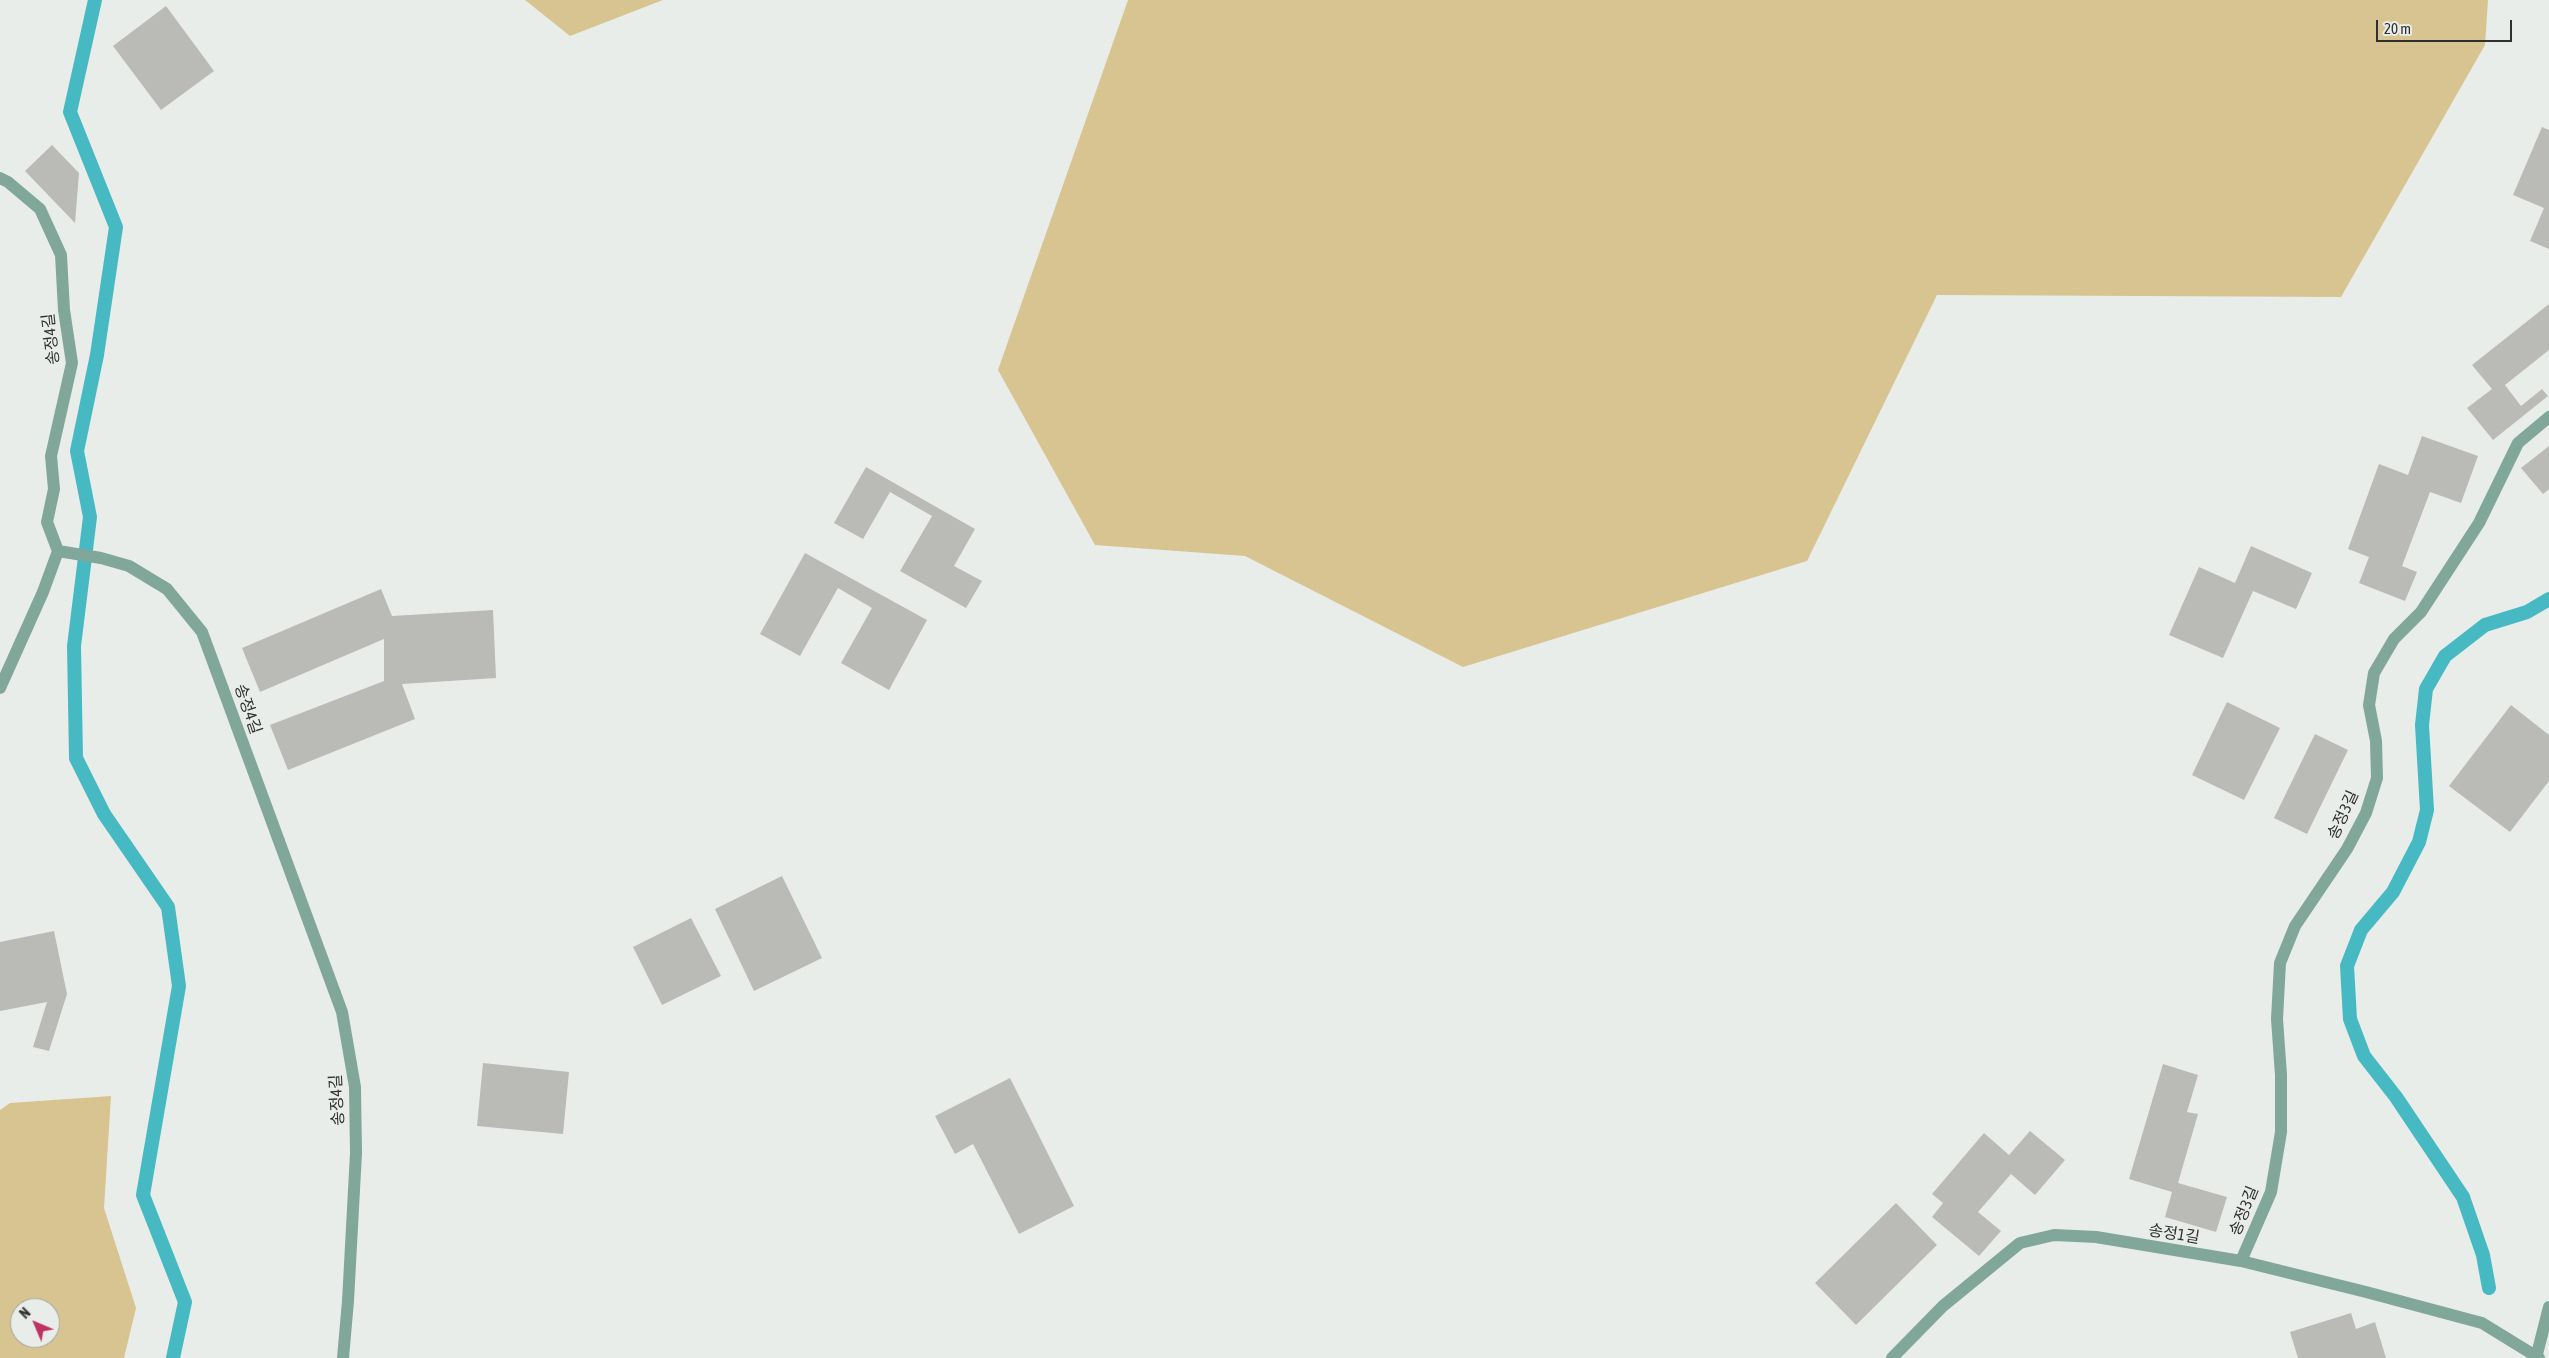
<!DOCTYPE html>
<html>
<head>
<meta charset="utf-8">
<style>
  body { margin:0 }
  #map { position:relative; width:2549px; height:1358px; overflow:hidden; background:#e9ede9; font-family:"Asap Condensed",sans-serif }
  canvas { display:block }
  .north { position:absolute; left:10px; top:1298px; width:50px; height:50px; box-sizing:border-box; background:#e9ede9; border:1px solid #9ea19e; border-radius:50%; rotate:315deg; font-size:14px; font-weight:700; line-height:20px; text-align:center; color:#2e302e }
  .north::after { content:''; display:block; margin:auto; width:18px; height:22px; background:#bf3264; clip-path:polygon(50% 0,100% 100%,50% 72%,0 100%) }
  .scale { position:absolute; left:2376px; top:20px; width:136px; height:22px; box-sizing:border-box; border:2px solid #2e302e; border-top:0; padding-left:6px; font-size:15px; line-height:18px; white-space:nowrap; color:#2e302e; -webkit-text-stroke:4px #e9ede9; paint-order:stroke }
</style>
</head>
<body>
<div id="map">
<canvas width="2549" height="1358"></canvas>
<div class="north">N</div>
<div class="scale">20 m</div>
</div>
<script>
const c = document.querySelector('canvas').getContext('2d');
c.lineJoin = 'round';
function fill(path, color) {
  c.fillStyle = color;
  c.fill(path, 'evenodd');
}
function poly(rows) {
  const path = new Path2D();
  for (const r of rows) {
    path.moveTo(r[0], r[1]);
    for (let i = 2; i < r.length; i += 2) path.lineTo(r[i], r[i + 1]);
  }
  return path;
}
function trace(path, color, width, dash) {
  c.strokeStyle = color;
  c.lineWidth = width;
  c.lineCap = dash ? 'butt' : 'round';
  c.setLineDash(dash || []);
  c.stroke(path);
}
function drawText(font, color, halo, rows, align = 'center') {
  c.font = font + ' "Asap Condensed","Noto Sans KR",sans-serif';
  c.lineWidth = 4.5;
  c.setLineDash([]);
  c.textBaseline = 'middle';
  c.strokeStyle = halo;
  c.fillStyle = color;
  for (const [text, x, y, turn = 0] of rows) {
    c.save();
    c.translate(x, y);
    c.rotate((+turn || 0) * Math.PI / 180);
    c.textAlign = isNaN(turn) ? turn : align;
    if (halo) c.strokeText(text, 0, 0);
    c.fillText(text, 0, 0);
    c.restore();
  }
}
const green = poly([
  [525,0,663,0,570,36],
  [1128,0,2488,0,2485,45,2341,297,1937,295,1807,561,1463,667,1245,556,1095,545,998,370],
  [111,1096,104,1208,136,1308,124,1358,0,1358,0,1110,10,1103],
  [20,1308,50,1308,50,1338,20,1338]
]);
const stream = poly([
  [95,0,70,112,116,227,97,355,77,451,90,517,74,646,76,758,104,814,168,907,179,986,143,1195,185,1302,173,1358],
  [2489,1288,2483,1255,2463,1197,2396,1097,2364,1056,2350,1019,2347,966,2361,930,2393,892,2419,842,2427,810,2422,725,2426,689,2445,656,2485,625,2527,612,2549,599]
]);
const building = poly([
  [166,6,214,71,161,110,113,46],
  [2542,127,2549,130,2549,249,2530,241,2544,208,2513,195],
  [52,145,79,173,75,223,25,171],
  [2549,304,2549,350,2505,385,2521,406,2542,389,2548,396,2493,440,2467,408,2492,389,2472,365],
  [2422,436,2478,456,2461,503,2430,492,2402,566,2417,572,2405,601,2359,583,2369,557,2348,549,2379,464,2408,475],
  [2549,446,2549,489,2543,494,2521,468],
  [866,467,975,529,954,566,982,581,966,608,900,571,932,516,890,492,863,539,834,523],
  [2251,546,2312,573,2296,609,2253,591,2223,658,2169,635,2199,567,2235,583],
  [805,553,927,620,889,690,841,663,872,608,838,588,800,656,760,634],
  [381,589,392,616,493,610,496,678,402,684,415,719,288,770,270,725,384,681,384,639,260,692,242,648],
  [2227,702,2280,728,2244,800,2192,775],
  [2511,705,2549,735,2549,781,2510,832,2449,786],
  [2315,734,2348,750,2307,834,2274,818],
  [782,876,822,958,754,991,715,909],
  [691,918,721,976,662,1005,633,947],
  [54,931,67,994,49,1051,33,1047,47,1002,0,1011,0,942],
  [483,1063,569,1072,563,1134,477,1126],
  [2163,1064,2198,1075,2187,1112,2198,1114,2178,1183,2227,1197,2216,1232,2165,1217,2172,1192,2129,1179],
  [1010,1078,1074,1206,1019,1234,973,1144,955,1154,935,1116],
  [2030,1131,2065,1160,2035,1195,2011,1174,1978,1212,2001,1231,1979,1256,1932,1217,1943,1203,1932,1194,1984,1133,2009,1155],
  [1896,1203,1937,1245,1856,1325,1815,1283],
  [2351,1313,2356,1329,2375,1322,2386,1358,2298,1358,2290,1332]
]);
const street = poly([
  [0,178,8,182,40,209,61,255,64,310,72,363,51,456,54,489,47,522,58,551],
  [58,551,101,558,129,566,167,589,202,632,342,1012,355,1087,356,1153,348,1301,343,1358],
  [0,688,43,592,58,551],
  [2241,1261,2271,1192,2281,1132,2281,1075,2277,1019,2280,963,2295,926,2347,849,2366,813,2377,778,2376,741,2369,705,2374,673,2394,639,2421,612,2479,523,2518,443,2549,417],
  [1892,1358,1943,1306,2020,1243,2054,1235,2096,1237,2241,1261,2366,1292,2482,1323,2539,1358],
  [2536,1358,2549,1307]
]);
const streetNames = [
  ["송정4길",51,339,-96],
  ["송정4길",248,709,71],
  ["송정3길",2343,815,-65],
  ["송정4길",337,1100,-93],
  ["송정3길",2244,1211,-68],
  ["송정1길",2174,1234,9]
];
fill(green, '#d8c490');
trace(stream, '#47b9c2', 14);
fill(building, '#babbb6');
trace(street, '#81a79b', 12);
drawText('16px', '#2e302e', '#e9ede9', streetNames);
</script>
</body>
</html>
